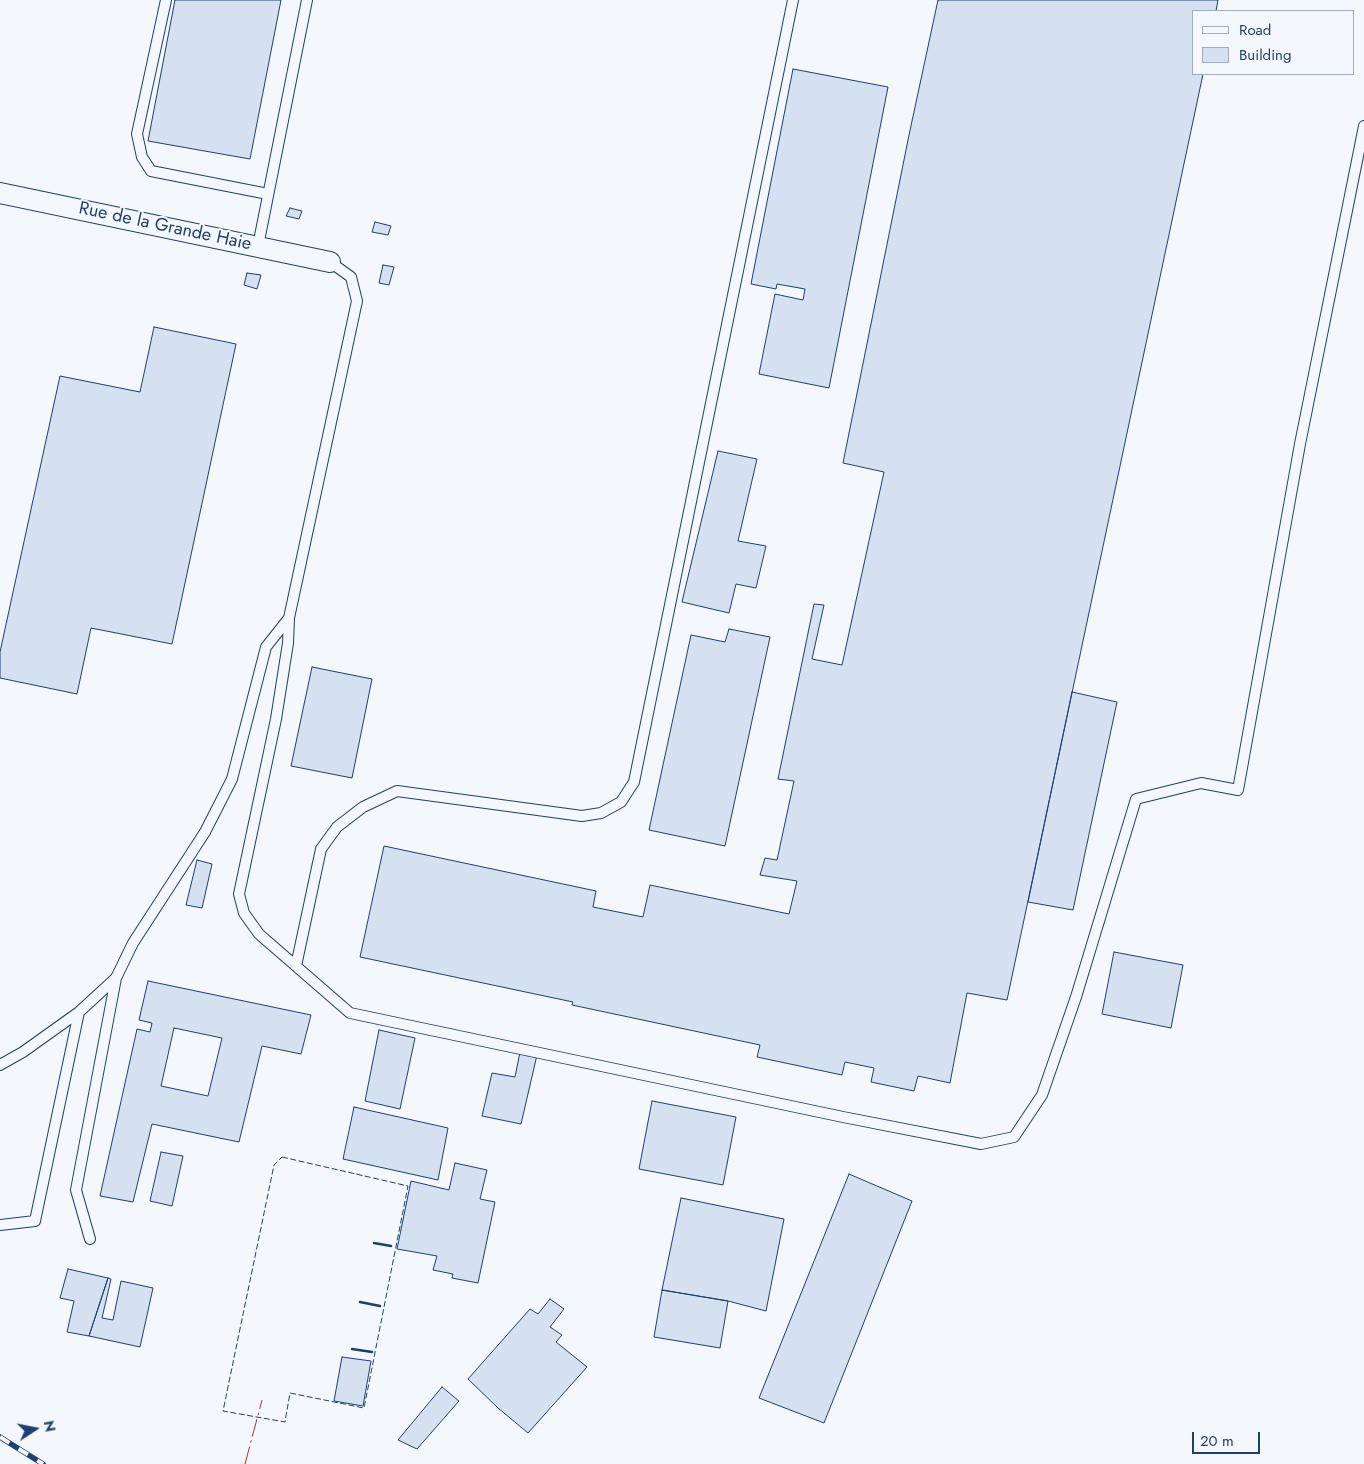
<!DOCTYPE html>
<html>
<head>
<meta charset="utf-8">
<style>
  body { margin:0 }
  #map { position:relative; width:1364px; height:1464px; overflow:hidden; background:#f4f7fb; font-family:Jost,sans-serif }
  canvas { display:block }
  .legend { position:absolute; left:1192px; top:10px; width:162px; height:65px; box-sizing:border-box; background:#f4f7fb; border:1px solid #9eadc5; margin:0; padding:6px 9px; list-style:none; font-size:15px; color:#1d3f73 }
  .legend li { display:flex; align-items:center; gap:10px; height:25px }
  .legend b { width:25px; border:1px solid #9eadc5 }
  .north { position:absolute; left:10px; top:1404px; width:50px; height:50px; -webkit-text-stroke:4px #f4f7fb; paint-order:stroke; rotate:79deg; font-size:14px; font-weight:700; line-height:20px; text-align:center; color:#1d3f73 }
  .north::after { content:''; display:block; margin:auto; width:18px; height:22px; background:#1d3f73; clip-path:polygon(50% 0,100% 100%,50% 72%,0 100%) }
  .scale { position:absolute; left:1192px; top:1432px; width:68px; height:22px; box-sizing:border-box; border:2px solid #1d3f73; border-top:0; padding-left:6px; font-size:15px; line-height:18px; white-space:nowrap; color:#1d3f73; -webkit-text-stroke:4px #f4f7fb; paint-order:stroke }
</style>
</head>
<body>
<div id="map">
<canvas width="1364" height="1464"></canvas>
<ul class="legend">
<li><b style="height:6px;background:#f4f7fb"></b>Road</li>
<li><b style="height:14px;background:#d5e0f0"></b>Building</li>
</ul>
<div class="north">N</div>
<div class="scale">20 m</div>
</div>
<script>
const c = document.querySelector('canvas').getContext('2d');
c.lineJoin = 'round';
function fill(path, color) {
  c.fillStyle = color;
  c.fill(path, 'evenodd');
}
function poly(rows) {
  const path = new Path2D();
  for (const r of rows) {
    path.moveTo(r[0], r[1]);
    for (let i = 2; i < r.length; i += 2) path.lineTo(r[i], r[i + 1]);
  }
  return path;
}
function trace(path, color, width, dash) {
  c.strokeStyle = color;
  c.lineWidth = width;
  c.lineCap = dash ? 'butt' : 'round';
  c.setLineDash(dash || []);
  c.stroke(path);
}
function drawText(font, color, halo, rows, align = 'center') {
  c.font = font + ' Jost,sans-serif';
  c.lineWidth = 4;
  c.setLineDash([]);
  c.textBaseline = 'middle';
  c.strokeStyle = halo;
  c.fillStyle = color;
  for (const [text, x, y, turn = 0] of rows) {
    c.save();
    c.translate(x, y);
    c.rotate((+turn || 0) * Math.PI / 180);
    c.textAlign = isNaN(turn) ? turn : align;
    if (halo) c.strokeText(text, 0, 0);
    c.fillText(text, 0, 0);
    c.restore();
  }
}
const building = poly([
  [175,0,281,0,250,159,148,141,175,0],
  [938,0,1218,0,1216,11,1193,11,1193,74,1203,74,1007,1000,967,993,950,1083,918,1076,914,1091,871,1082,874,1068,845,1062,842,1075,757,1057,760,1045,572,1005,573,1002,360,957,384,846,596,891,593,907,643,917,650,885,789,914,797,881,760,875,765,858,777,860,794,781,778,779,814,604,824,605,812,659,842,665,884,472,843,463,909,135,938,0],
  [793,69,888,87,829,388,759,374,775,294,803,300,805,289,777,284,776,289,751,284,793,69],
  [290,208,302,211,299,219,286,216,290,208],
  [375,222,391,226,388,235,372,232,375,222],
  [383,265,394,267,389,285,379,283,383,265],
  [247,273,261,275,257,289,244,285,247,273],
  [154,327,236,344,172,644,91,628,77,694,0,678,0,652,60,376,140,392,154,327],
  [718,451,757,459,738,541,766,546,756,588,736,584,729,613,682,602,718,451],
  [729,629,770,637,725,846,649,830,691,635,725,642,729,629],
  [312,667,372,679,352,778,291,766,312,667],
  [1072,692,1117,702,1073,910,1028,902,1072,692],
  [197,860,212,864,202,908,186,905,197,860],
  [1114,952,1183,965,1171,1028,1102,1014,1114,952],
  [148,981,311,1015,301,1054,262,1046,239,1142,152,1124,133,1202,100,1196,137,1029,150,1032,152,1023,139,1020,148,981],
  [174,1028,222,1038,208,1096,161,1086,174,1028],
  [379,1030,415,1038,400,1109,365,1101,379,1030],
  [520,1052,537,1055,521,1124,482,1116,492,1073,515,1077,520,1052],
  [652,1101,736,1117,723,1185,639,1169,652,1101],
  [354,1107,448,1128,438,1180,343,1159,354,1107],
  [161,1152,183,1156,172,1206,150,1201,161,1152],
  [455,1163,487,1170,480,1199,495,1202,478,1283,452,1278,453,1274,433,1270,437,1256,397,1249,411,1181,449,1190,455,1163],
  [849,1174,912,1201,824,1423,759,1398,849,1174],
  [681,1198,784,1219,766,1311,728,1301,662,1290,681,1198],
  [68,1269,108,1278,89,1336,67,1332,74,1301,60,1298,68,1269],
  [108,1278,111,1279,102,1318,113,1320,121,1281,153,1288,140,1347,89,1336,108,1278],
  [662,1290,728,1301,720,1348,654,1337,662,1290],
  [550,1299,564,1309,550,1327,562,1335,556,1342,587,1367,528,1433,498,1408,468,1379,530,1309,538,1314,550,1299],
  [342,1357,371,1361,363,1406,334,1401,342,1357],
  [442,1387,459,1401,417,1449,398,1440,442,1387]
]);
const lane = poly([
  [166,0,137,134,142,157,151,171,268,194],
  [258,246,307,0],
  [289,618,288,643,276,719,239,894,244,913,259,934,350,1013,843,1117,981,1144,1014,1137,1042,1095,1076,997,1136,799,1201,783,1238,790,1300,444,1364,126],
  [296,966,321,849,337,827,363,807,397,791,582,816,601,813,621,802,634,782,793,0],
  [0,1065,23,1052,79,1012,116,978],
  [0,1225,35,1221,79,1012],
  [90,1239,76,1190,116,978,133,943,205,832,232,779,266,647,289,618,357,301,351,277,330,262]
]);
const street = poly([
  [0,193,330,262]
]);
const rail = poly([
  [0,1437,43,1464]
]);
const fence = poly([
  [282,1157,408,1186,364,1408,290,1393,285,1422,223,1411,274,1165,282,1157]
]);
const wall = poly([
  [374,1243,391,1246],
  [360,1302,380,1306],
  [352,1349,372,1352]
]);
const power = poly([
  [245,1464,262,1400]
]);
const streetNames = [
  ["Rue de la Grande Haie",165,227,12]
];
fill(building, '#d5e0f0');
trace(building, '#1d3f73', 1);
trace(lane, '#1d3f73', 12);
trace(street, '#1d3f73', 22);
trace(lane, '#f4f7fb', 10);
trace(street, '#f4f7fb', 20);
trace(rail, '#1d3f73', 5.5);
trace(rail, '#f4f7fb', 4, [11]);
trace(fence, '#1d3f73', 1, [6, 2.5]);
trace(wall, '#1d3f73', 2.5);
trace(power, '#c62828', 1, [18, 4, 2.5, 4]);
drawText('18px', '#1d3f73', '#f4f7fb', streetNames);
</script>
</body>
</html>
